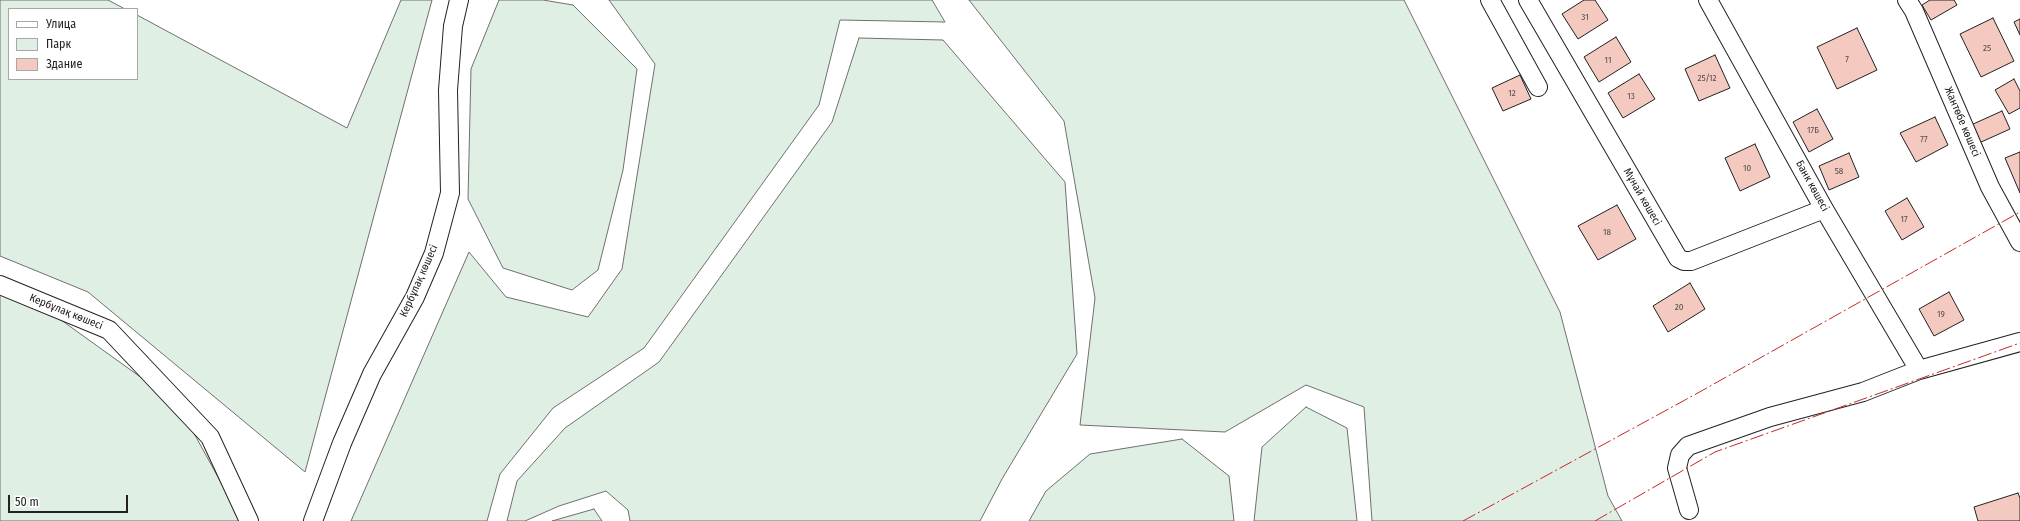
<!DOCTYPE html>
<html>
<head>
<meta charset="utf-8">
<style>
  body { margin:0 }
  #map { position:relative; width:2020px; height:521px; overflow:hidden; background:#fff; font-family:"Fira Sans Condensed",sans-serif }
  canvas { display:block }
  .legend { position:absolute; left:8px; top:8px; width:130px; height:72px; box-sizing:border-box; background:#fff; border:1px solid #a7a7a7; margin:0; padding:5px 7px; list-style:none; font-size:12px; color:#222 }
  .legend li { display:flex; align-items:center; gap:8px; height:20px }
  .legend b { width:20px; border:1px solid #a7a7a7 }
  .scale { position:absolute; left:8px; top:495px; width:120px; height:18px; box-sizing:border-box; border:2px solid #222; border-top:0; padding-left:5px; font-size:12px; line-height:14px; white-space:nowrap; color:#222; -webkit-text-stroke:3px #fff; paint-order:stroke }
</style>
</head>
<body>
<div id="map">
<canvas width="2020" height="521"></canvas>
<ul class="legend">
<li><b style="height:5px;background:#fff"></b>Улица</li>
<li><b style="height:11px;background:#e0efe3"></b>Парк</li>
<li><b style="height:11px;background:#f3c9c0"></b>Здание</li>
</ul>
<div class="scale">50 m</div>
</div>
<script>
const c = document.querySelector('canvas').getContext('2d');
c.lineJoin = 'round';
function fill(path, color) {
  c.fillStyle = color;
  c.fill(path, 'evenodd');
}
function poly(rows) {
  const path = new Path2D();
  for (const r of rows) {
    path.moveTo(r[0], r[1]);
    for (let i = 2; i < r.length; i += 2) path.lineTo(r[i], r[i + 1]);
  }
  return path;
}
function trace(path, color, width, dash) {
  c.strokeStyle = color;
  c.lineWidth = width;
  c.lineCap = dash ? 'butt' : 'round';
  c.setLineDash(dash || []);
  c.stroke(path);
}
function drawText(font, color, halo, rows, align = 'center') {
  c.font = font + ' "Fira Sans Condensed",sans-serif';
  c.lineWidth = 3;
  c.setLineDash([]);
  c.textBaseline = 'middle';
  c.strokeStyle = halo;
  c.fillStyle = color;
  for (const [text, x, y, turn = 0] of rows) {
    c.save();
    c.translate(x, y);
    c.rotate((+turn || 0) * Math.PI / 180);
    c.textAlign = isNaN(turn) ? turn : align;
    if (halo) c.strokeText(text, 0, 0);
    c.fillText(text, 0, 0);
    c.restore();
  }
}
const green = poly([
  [0,0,108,0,125,9,9,9,9,79,137,79,137,15,347,128,401,0,432,0,305,472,88,292,0,256,0,0],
  [499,0,543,0,573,5,637,69,623,170,598,270,572,290,503,268,468,199,471,69,499,0],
  [609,0,932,0,945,22,840,20,819,105,644,348,553,408,500,474,487,521,351,521,469,252,506,297,588,317,622,269,655,64,609,0],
  [969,0,1404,0,1560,312,1608,496,1622,521,1372,521,1364,407,1306,385,1225,432,1080,425,1095,298,1064,121,969,0],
  [859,38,943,40,1065,182,1077,354,1002,479,980,521,630,521,628,510,606,491,559,506,525,521,507,521,517,481,565,428,659,362,832,122,859,38],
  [0,287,43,307,178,404,242,521,0,521,0,287],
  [1306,407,1347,428,1357,521,1254,521,1262,447,1306,407],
  [1182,439,1229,476,1234,521,1029,521,1046,491,1090,454,1182,439],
  [594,509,602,521,552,521,594,509]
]);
const building = poly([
  [1584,0,1595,0,1608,20,1578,39,1562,14,1584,0],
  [1930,0,1954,0,1957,5,1931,20,1922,5,1930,0],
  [1993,18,2014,61,1981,77,1960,34,1993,18],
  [2020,19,2020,35,2014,22,2020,19],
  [1857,28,1877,70,1837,89,1817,47,1857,28],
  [1616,37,1631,62,1599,82,1584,57,1616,37],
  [1715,55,1730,88,1699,101,1685,69,1715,55],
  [1639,74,1655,99,1623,118,1608,93,1639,74],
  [1520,75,1531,99,1503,111,1492,88,1520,75],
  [2014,79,2020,91,2020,108,2009,114,1995,90,2014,79],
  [1817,109,1833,139,1809,152,1793,122,1817,109],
  [2002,111,2010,129,1979,143,1971,125,2002,111],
  [1935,117,1948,145,1916,162,1900,133,1935,117],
  [1755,144,1770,177,1740,191,1725,158,1755,144],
  [2020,152,2020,193,2005,158,2020,152],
  [1849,153,1859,177,1829,190,1819,166,1849,153],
  [1907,198,1924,227,1902,240,1885,211,1907,198],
  [1617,205,1636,239,1598,260,1578,226,1617,205],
  [1690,283,1705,309,1668,332,1653,306,1690,283],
  [1949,292,1964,320,1934,336,1919,309,1949,292],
  [2018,493,2020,498,2020,521,1978,521,1974,507,2018,493]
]);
const minor = poly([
  [1490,0,1538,87],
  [1528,0,1678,258,1684,261,1691,261,1824,209],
  [1708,0,1824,209,1919,370],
  [1907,0,1914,11,1990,187,2020,242],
  [0,285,109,330,210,437,249,521],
  [1689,510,1677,468,1680,455,1688,446,1770,417,1863,392,1919,370,2020,342],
  [313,521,342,443,372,374,415,297,434,253,450,193,448,90,453,26,459,0]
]);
const power = poly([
  [1463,521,1696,394,2020,212],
  [1595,521,1715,452,2020,343]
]);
const numberNames = [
  ["31",1585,17],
  ["25",1987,48],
  ["7",1847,59],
  ["11",1608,60],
  ["25/12",1707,78],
  ["12",1512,93],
  ["13",1631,96],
  ["17Б",1813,130],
  ["77",1924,139],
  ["10",1747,168],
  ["58",1839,171],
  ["17",1904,219],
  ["18",1607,232],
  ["20",1679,307],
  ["19",1941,314]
];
const streetNames = [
  ["Жантөбе көшесі",1962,122,67],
  ["Банк көшесі",1812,186,61],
  ["Мұнай көшесі",1642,197,60],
  ["Кербұлақ көшесі",419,281,-66],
  ["Кербұлақ көшесі",66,312,22]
];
fill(green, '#e0efe3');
trace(green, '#6f6f6f', 1);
fill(building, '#f3c9c0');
trace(building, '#222', 1);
trace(minor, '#222', 20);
trace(minor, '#fff', 18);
trace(power, '#c62828', 1, [14, 3, 2, 3]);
drawText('9px', '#564c4a', null, numberNames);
drawText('11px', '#222', '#fff', streetNames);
</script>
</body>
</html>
